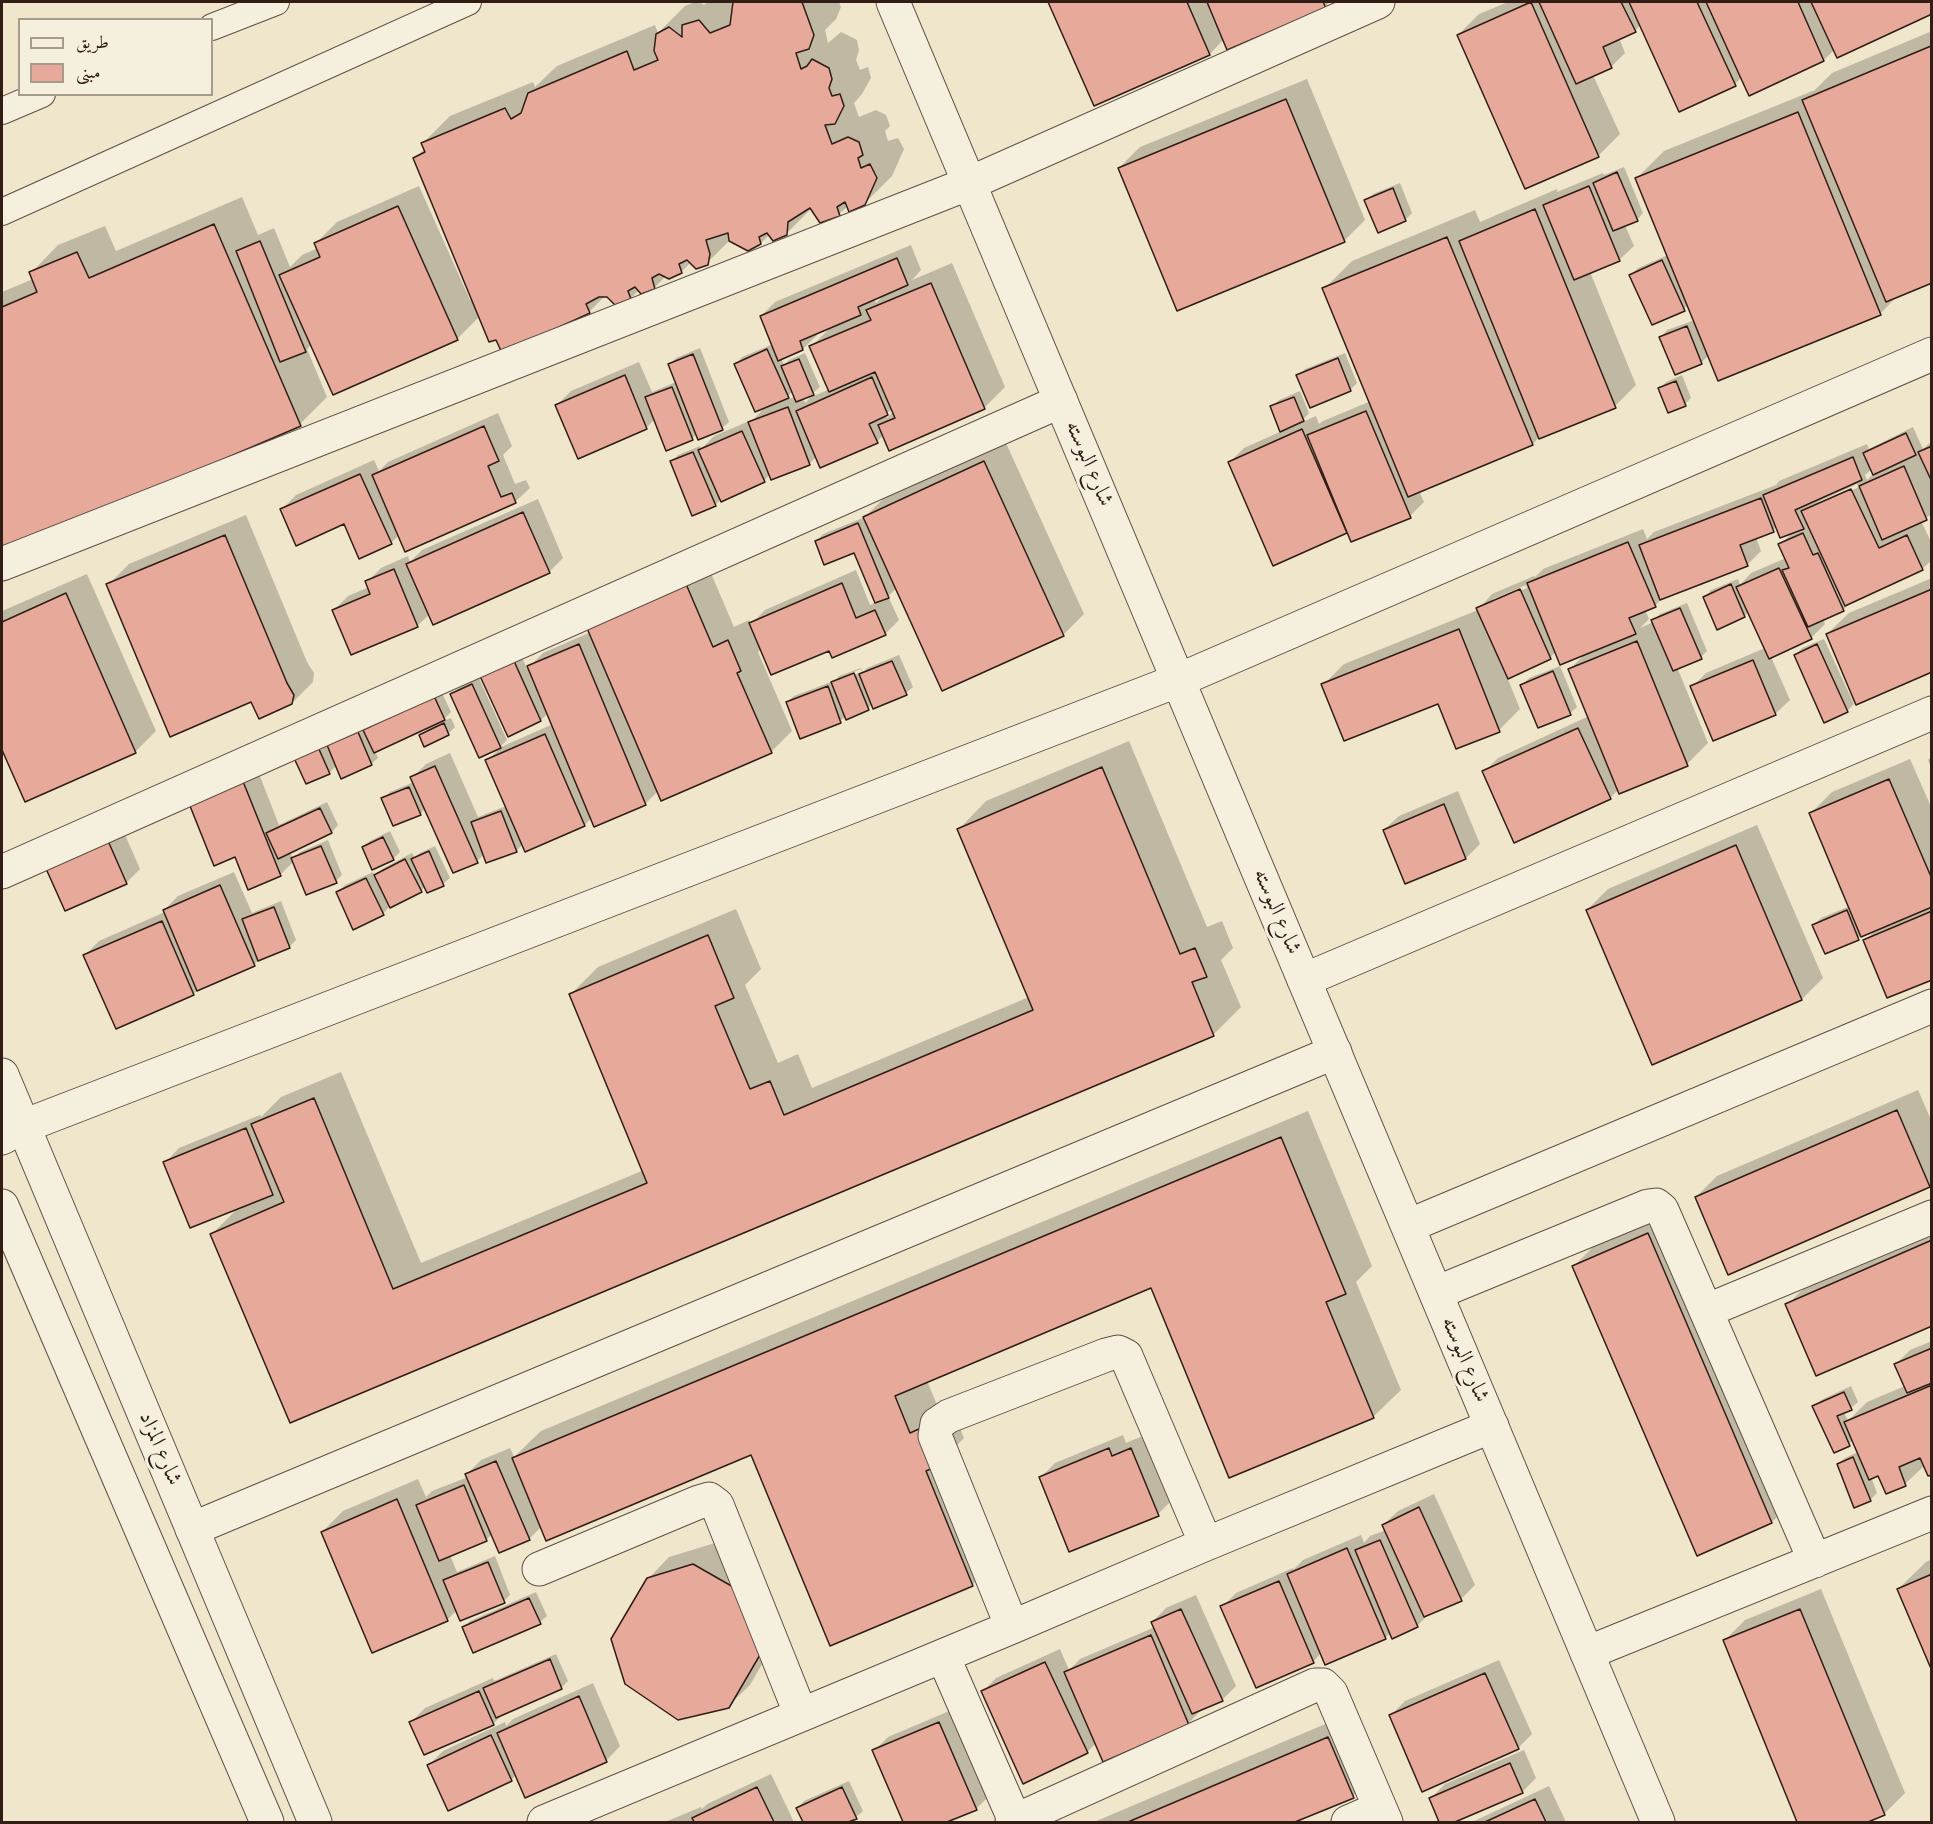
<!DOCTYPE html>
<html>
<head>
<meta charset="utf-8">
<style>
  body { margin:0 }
  #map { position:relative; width:1933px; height:1824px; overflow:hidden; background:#efe6cc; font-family:"IM FELL Double Pica",Amiri,serif }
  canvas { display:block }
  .frame { position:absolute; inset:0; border:3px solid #311d16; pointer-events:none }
  .legend { position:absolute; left:18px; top:18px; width:195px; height:78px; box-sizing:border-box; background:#f5efde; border:2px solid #a79b8e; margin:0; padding:8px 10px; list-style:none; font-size:18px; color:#311d16 }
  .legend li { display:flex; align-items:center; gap:12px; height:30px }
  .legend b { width:30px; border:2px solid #a79b8e }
</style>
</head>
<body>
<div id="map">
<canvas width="1933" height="1824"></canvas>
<div class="frame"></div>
<ul class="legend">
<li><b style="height:8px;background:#f5efde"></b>طريق</li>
<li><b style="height:16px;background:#e6a99a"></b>مبنى</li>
</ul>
</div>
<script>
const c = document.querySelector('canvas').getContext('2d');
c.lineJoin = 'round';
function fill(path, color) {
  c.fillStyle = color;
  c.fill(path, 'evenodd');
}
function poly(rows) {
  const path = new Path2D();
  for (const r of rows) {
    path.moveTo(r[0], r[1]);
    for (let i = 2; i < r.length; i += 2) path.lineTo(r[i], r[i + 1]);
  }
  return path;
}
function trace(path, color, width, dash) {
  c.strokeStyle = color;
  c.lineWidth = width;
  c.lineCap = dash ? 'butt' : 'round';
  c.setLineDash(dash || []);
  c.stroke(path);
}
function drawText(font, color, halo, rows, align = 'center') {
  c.font = font + ' "IM FELL Double Pica",Amiri,serif';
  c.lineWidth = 6;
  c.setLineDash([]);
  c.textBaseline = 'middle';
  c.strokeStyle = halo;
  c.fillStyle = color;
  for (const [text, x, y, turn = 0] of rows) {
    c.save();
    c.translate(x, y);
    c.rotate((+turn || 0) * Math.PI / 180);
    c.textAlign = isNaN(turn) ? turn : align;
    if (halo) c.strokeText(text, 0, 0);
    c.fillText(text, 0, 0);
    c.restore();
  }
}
const shadow = poly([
  [695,2,699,2,704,5,708,2,839,2,841,7,836,19,825,30,828,43,841,32,857,40,859,50,856,60,860,70,868,67,871,78,862,94,854,103,859,117,876,110,886,115,890,126,885,131,888,141,898,138,904,149,892,176,864,204,848,206,839,214,821,221,812,208,786,234,770,234,761,243,730,240,707,263,691,262,681,272,666,276,654,288,639,290,631,298,615,303,606,295,589,312,496,338,480,316,457,339,312,344,307,349,327,397,300,424,2,553,2,292,33,279,31,273,58,245,105,226,116,251,242,197,258,235,274,228,290,267,302,255,318,248,316,243,337,222,419,186,470,300,472,299,415,158,425,148,423,143,450,116,533,82,535,87,557,66,655,25,658,33,685,6],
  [1050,2,1330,2,1325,7,1224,39,1210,54,1094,104],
  [1508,2,1932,2,1932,13,1835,49,1824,60,1742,77,1735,84,1641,24,1635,31,1619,38,1625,53,1611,67,1593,75,1620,134,1599,155,1526,187,1458,35,1479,14],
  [1932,31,1932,282,1898,295,1880,314,1709,355,1701,363,1661,337,1667,330,1695,320,1688,305,1684,309,1631,275,1638,268,1668,255,1637,178,1664,151,1815,90,1832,73],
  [1307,79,1365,220,1344,241,1119,168,1140,147],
  [1624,167,1643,213,1637,220,1625,225,1634,246,1619,260,1590,272,1636,385,1615,406,1539,437,1533,444,1419,491,1424,502,1410,516,1348,531,1274,564,1230,462,1244,448,1282,431,1272,406,1279,400,1300,391,1309,413,1300,423,1316,416,1319,424,1323,421,1371,401,1324,289,1352,261,1475,210,1480,222,1557,189,1557,192,1603,173,1604,175],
  [1400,183,1412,213,1405,220,1366,201,1373,194],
  [911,245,921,270,912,280,952,263,1005,387,984,408,883,435,877,442,817,456,809,464,770,474,764,481,721,499,715,505,672,462,678,455,700,446,701,449,714,436,754,419,766,406,736,364,742,357,773,344,761,316,775,302],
  [885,294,876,303,874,298],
  [831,327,811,347,830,389,811,397,805,403,803,398,813,393,820,387,805,353,789,360,784,365,781,358,803,349,817,335,816,333],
  [793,391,795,397,783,401],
  [892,409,894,411,887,418,885,415],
  [700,348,729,422,722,428,699,438,697,433,692,439,655,419,646,428,579,457,557,405,571,391,639,362,652,392,676,382,670,364,676,358],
  [1345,353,1357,383,1350,390,1298,376,1305,369],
  [1682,375,1691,398,1685,404,1660,389,1666,382],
  [498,413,512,446,503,455,515,484,526,480,530,488,515,502,399,535,391,543,345,522,281,510,296,495,374,460,379,471,388,462],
  [1913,427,1923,449,1932,441,1932,514,1921,521,1932,544,1932,560,1922,569,1851,602,1843,610,1823,618,1825,624,1811,638,1771,657,1790,700,1775,714,1692,687,1706,673,1765,648,1749,612,1744,616,1705,597,1711,590,1738,579,1740,585,1751,573,1786,558,1780,545,1794,531,1777,526,1773,530,1756,537,1761,551,1747,565,1663,597,1655,606,1645,610,1649,619,1640,628,1654,622,1653,621,1660,614,1687,603,1707,651,1701,657,1677,667,1708,743,1687,764,1619,789,1610,798,1484,772,1498,758,1589,716,1569,670,1586,653,1556,651,1550,658,1507,677,1520,709,1499,730,1439,702,1323,685,1344,664,1478,610,1492,594,1534,576,1535,577,1543,569,1643,529,1647,539,1654,532,1776,485,1779,481,1867,444,1869,449],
  [1872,469,1874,473,1867,480,1865,475],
  [1857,484,1859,487,1818,506,1818,502],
  [1526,585,1527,588,1493,602,1493,599],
  [1005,441,1084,614,1063,635,897,588,888,596,899,620,885,634,830,649,761,649,758,652,792,731,771,752,658,791,645,804,591,818,585,825,526,850,523,844,516,851,484,854,477,861,426,808,420,814,383,799,390,792,414,782,412,778,426,764,450,753,478,817,506,806,487,761,501,747,553,724,548,713,541,720,508,735,482,676,521,655,527,669,543,653,591,632,707,564,734,627,749,620,751,624,765,610,856,570,870,605,876,602,855,551,817,541,823,534,865,517,886,496],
  [538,499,563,558,549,572,430,614,417,626,334,610,348,596,369,587,367,582,381,568,408,556,410,562,422,550],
  [246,515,307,662,314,673,313,682,292,703,252,700,108,585,129,564],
  [87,574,156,731,135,752,25,800,2,746,2,611],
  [1932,578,1932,670,1827,634,1849,613],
  [1824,639,1854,704,1847,711,1796,655,1802,648],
  [899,655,913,687,906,693,873,703,868,708,846,716,840,721,787,702,794,696,836,680,839,676,861,668,863,672,867,668],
  [861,669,862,672,839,681,839,678],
  [1560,666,1577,707,1570,713,1522,685,1529,678],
  [479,678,507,740,500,747,452,694,459,688],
  [441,691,451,712,441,722,451,718,455,727,448,734,421,736,431,725,375,751,378,758,371,764,337,765,329,773,296,758,325,742,327,747,335,739,365,726,366,729,372,723],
  [1129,741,1207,927,1222,921,1233,948,1221,960,1241,1007,1213,1035,291,1422,212,1234,239,1207,165,1163,179,1148,260,1115,261,1117,281,1097,341,1072,421,1263,644,1170,571,994,598,967,736,909,761,969,745,985,778,1063,798,1054,812,1088,1029,997,959,829,986,801],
  [1932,756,1932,770,1928,760],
  [1910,759,1932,809,1932,978,1865,941,1876,929,1862,935,1858,938,1814,925,1821,918,1850,906,1811,813,1832,792],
  [254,761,279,825,327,802,338,825,332,832,290,852,293,859,300,852,328,840,342,875,336,881,294,861,280,875,201,783],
  [1458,791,1480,844,1466,858,1384,830,1399,816],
  [119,821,140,869,126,883,59,848],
  [1757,825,1823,978,1802,999,1653,1063,1587,910,1608,889],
  [390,831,400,852,393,859,363,847,370,841],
  [435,846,450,878,443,884,428,891,425,886,421,891,389,907,383,914,338,892,345,885,373,872,375,876,382,869,412,853,415,858,420,853],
  [234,872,252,913,281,901,296,940,289,947,261,958,254,965,199,989,193,994,85,955,99,941,165,912,164,910,178,896],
  [1918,1090,1932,1122,1932,1184,1929,1186,1696,1197,1717,1176],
  [1308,1111,1372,1266,1356,1282,1401,1390,1373,1417,1152,1286,927,1381,938,1407,949,1402,964,1438,955,1447,1000,1557,973,1584,831,1644,752,1453,542,1526,529,1539,492,1534,486,1540,450,1555,457,1572,495,1556,510,1595,504,1601,457,1610,448,1619,373,1651,322,1532,343,1511,418,1479,426,1497,432,1491,468,1477,467,1474,481,1460,510,1448,514,1457,541,1431],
  [1669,1213,1793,1501,1772,1522,1698,1554,1574,1266,1595,1245],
  [1932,1229,1932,1325,1787,1305,1808,1284],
  [1932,1341,1932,1473,1925,1465,1905,1484,1879,1474,1871,1477,1877,1493,1871,1499,1855,1506,1838,1464,1845,1458,1858,1452,1853,1440,1849,1444,1814,1407,1821,1400,1851,1386,1858,1402,1851,1408,1844,1412,1848,1421,1867,1402,1905,1386,1896,1364,1910,1350],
  [1123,1435,1126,1443,1145,1435,1172,1500,1158,1514,1041,1477,1055,1463],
  [1434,1494,1475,1585,1461,1599,1430,1613,1417,1626,1391,1632,1385,1638,1321,1653,1313,1662,1222,1607,1236,1593,1293,1568,1293,1570,1303,1560,1361,1535,1364,1543,1370,1536,1386,1530,1383,1525,1398,1511],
  [715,1543,762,1571,784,1626,750,1685,728,1706,648,1579,669,1557],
  [1932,1559,1932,1667,1898,1589,1926,1562],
  [1821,1589,1905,1793,1884,1814,1864,1822,1799,1822,1724,1641,1745,1620],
  [536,1592,547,1616,540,1622,464,1627,470,1621],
  [1196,1595,1236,1686,1222,1700,1202,1709,1188,1724,1096,1743,1087,1752,982,1692,996,1678,1060,1649,1069,1670,1080,1659,1155,1627,1152,1622,1166,1608],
  [556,1654,568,1681,561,1688,503,1714,493,1724,411,1722,425,1708,493,1678,494,1681],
  [1499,1660,1532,1734,1518,1748,1391,1715,1405,1701],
  [593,1683,620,1746,606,1761,517,1774,511,1780,429,1765,443,1751,505,1722,506,1726,513,1719],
  [954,1709,990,1795,976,1809,943,1822,904,1822,874,1751,888,1737],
  [1356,1711,1381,1769,1353,1796,1292,1822,1094,1822],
  [1524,1750,1536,1778,1522,1792,1451,1822,1441,1822,1431,1798,1445,1784],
  [771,1774,794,1822,665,1822,701,1807,702,1809,707,1804],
  [849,1781,863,1811,856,1817,845,1822,804,1822,798,1808,804,1801],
  [1549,1786,1566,1822,1472,1822]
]);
const building = poly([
  [733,2,802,2,814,35,809,49,796,53,801,69,807,66,812,59,829,68,832,79,829,88,832,96,840,94,844,106,835,124,825,125,832,144,848,137,859,142,863,155,858,158,861,168,870,164,877,178,865,205,849,212,845,202,837,207,840,216,820,223,810,208,788,222,787,235,773,241,767,233,759,237,761,244,748,251,729,241,728,233,706,240,710,254,708,265,696,269,687,260,679,264,682,273,669,279,659,274,652,278,655,289,641,294,635,287,628,291,631,299,615,305,607,297,599,297,586,304,590,313,502,353,496,340,489,342,413,158,425,152,421,143,505,108,511,119,521,113,528,93,627,51,634,70,658,60,654,51,656,34,669,27,682,37,682,25,699,20,710,33,730,25,733,2],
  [1048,2,1187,2,1210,55,1094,106,1048,2],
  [1207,2,1323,2,1326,8,1227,50,1207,2],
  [1531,2,1599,157,1525,189,1457,35,1531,2],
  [1539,2,1621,2,1636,32,1603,47,1612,68,1576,84,1539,2],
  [1629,2,1697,2,1736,86,1679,112,1629,2],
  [1706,2,1798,2,1824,61,1749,96,1706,2],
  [1811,2,1932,2,1932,14,1837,58,1811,2],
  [1931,46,1932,283,1886,302,1802,100,1931,46],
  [1286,99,1345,242,1177,311,1118,168,1286,99],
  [1798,112,1881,315,1718,381,1635,178,1798,112],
  [1617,172,1638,221,1613,231,1593,183,1617,172],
  [1589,186,1620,261,1574,280,1543,205,1589,186],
  [1393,188,1406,221,1378,233,1364,200,1393,188],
  [398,206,458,340,333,395,279,275,320,257,314,243,398,206],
  [1535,209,1616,408,1539,439,1459,241,1535,209],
  [214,224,301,426,2,554,2,307,37,292,29,272,77,252,89,278,214,224],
  [1447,237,1533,445,1408,497,1322,288,1447,237],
  [260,241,306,352,280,362,236,251,260,241],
  [897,258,908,285,858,307,861,315,800,341,803,350,778,361,760,316,897,258],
  [1662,260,1685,311,1652,325,1629,275,1662,260],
  [931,283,985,409,889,451,878,425,895,418,875,372,829,392,809,346,871,320,866,310,931,283],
  [1687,326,1702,364,1675,375,1659,337,1687,326],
  [767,349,789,398,755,412,734,364,767,349],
  [693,354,723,430,698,440,668,364,693,354],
  [1338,358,1351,391,1310,408,1296,375,1338,358],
  [799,359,814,395,796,402,781,366,799,359],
  [625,375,647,429,578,459,555,405,625,375],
  [872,377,888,415,869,424,878,443,820,468,796,411,872,377],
  [1676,381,1686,406,1668,413,1658,388,1676,381],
  [672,387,693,440,666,451,645,397,672,387],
  [1294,397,1304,421,1280,432,1270,406,1294,397],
  [788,407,810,465,771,480,748,422,788,407],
  [1366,411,1411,518,1351,542,1307,435,1366,411],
  [484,426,499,461,488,466,501,497,512,493,516,503,405,552,372,475,484,426],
  [1302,429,1347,533,1273,566,1228,462,1302,429],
  [742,431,765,482,721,502,698,450,742,431],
  [1906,433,1916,455,1873,475,1863,453,1906,433],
  [1932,446,1932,482,1918,452,1932,446],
  [693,452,716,506,692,516,670,461,693,452],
  [1853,457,1862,480,1795,510,1804,529,1780,538,1763,495,1853,457],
  [984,461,1064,636,942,691,863,517,984,461],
  [1904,466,1927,520,1882,540,1859,486,1904,466],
  [360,474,392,544,359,559,344,524,296,546,280,509,360,474],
  [1851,489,1879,548,1907,535,1923,570,1845,606,1801,511,1851,489],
  [1761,498,1774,532,1740,545,1748,566,1660,600,1639,545,1761,498],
  [523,512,550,573,433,625,406,564,523,512],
  [858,523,889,598,875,603,854,553,824,565,815,541,858,523],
  [1803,533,1813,555,1818,553,1844,611,1808,627,1782,570,1789,568,1778,544,1803,533],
  [225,535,287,683,294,695,292,704,259,719,251,702,170,737,106,584,225,535],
  [1628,542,1656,607,1629,618,1636,634,1560,665,1527,583,1628,542],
  [1779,568,1812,639,1769,659,1736,587,1779,568],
  [394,569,418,627,351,655,332,610,370,594,365,581,394,569],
  [842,583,856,618,875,610,886,635,832,658,829,651,771,675,749,623,842,583],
  [686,584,713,647,728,640,741,671,737,673,772,753,661,801,586,626,686,584],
  [1731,584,1745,617,1717,630,1703,597,1731,584],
  [1520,589,1551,659,1508,679,1476,608,1520,589],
  [1932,589,1932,672,1856,705,1826,634,1932,589],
  [66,593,136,753,25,802,2,750,2,622,66,593],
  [1680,608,1702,659,1673,671,1651,620,1680,608],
  [1459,629,1500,732,1456,749,1438,704,1344,741,1321,684,1459,629],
  [1637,641,1688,766,1619,794,1568,669,1637,641],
  [579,644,646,805,594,827,527,666,579,644],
  [1817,644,1848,712,1824,723,1794,655,1817,644],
  [1753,660,1776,715,1713,741,1690,686,1753,660],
  [514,661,541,721,508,737,480,676,514,661],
  [892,661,907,695,873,709,859,674,892,661],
  [1553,671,1571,715,1538,728,1520,685,1553,671],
  [854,673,869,710,846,720,831,682,854,673],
  [472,684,501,748,479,758,450,694,472,684],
  [828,686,841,723,800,739,786,702,828,686],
  [434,696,445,720,374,753,363,730,434,696],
  [444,723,449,735,424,747,419,735,444,723],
  [1578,728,1611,799,1514,843,1482,771,1578,728],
  [358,732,372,765,341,779,327,745,358,732],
  [545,734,585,826,525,852,485,760,545,734],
  [318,747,330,774,306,784,294,758,318,747],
  [435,766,478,863,453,873,410,777,435,766],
  [1102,767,1180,954,1195,948,1207,977,1192,982,1214,1036,290,1423,210,1234,284,1202,251,1124,314,1098,393,1289,647,1183,569,994,708,935,734,998,715,1006,750,1089,770,1081,784,1115,1033,1010,957,829,1102,767],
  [240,774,281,876,248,890,235,857,214,866,186,796,240,774],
  [1889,779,1932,879,1932,907,1861,937,1809,813,1889,779],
  [409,787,421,815,393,826,381,798,409,787],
  [1444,804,1466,859,1405,884,1383,830,1444,804],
  [320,808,332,833,278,859,266,833,320,808],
  [501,811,517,852,486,863,471,822,501,811],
  [105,834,127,884,65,911,43,862,105,834],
  [383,837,394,860,372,870,362,847,383,837],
  [1736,845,1802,1000,1652,1065,1586,910,1736,845],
  [321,846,337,883,306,895,291,858,321,846],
  [429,851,444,886,427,893,411,859,429,851],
  [405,859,422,892,390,908,374,875,405,859],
  [366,878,384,915,353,930,336,892,366,878],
  [220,885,255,966,197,991,163,910,220,885],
  [274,907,290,948,258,961,242,919,274,907],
  [1847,910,1859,940,1825,954,1812,925,1847,910],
  [1932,911,1932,980,1887,998,1863,940,1932,911],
  [162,921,194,995,116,1029,83,955,162,921],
  [1897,1110,1930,1187,1728,1275,1695,1197,1897,1110],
  [246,1128,273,1195,190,1228,163,1162,246,1128],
  [1281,1137,1346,1294,1326,1302,1374,1418,1229,1478,1151,1288,895,1396,910,1433,921,1428,937,1466,926,1471,973,1586,830,1646,751,1455,546,1541,512,1458,1281,1137],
  [1648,1233,1772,1523,1697,1556,1572,1266,1648,1233],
  [1932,1240,1932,1326,1816,1376,1785,1304,1932,1240],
  [1932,1348,1932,1383,1907,1393,1894,1364,1932,1348],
  [1932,1385,1932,1475,1928,1476,1920,1458,1899,1467,1906,1486,1886,1494,1878,1476,1869,1480,1844,1422,1932,1385],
  [1844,1392,1852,1410,1837,1416,1850,1446,1834,1453,1812,1406,1844,1392],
  [1109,1448,1112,1456,1131,1448,1159,1516,1069,1552,1039,1477,1109,1448],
  [1853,1457,1871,1501,1854,1508,1837,1464,1853,1457],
  [496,1461,530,1540,499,1553,465,1474,496,1461],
  [464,1485,487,1541,439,1561,416,1505,464,1485],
  [397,1499,448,1621,372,1653,321,1532,397,1499],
  [1419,1507,1462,1601,1424,1617,1382,1525,1419,1507],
  [1380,1540,1418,1627,1392,1639,1355,1550,1380,1540],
  [1347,1548,1386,1639,1325,1665,1287,1574,1347,1548],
  [488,1562,505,1603,460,1621,443,1580,488,1562],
  [693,1564,742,1592,764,1648,729,1708,678,1720,625,1684,611,1639,647,1578,693,1564],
  [1932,1574,1932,1671,1897,1589,1932,1574],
  [1279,1581,1314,1663,1256,1688,1220,1606,1279,1581],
  [529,1598,541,1624,473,1653,462,1627,529,1598],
  [1181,1609,1223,1701,1192,1714,1151,1622,1181,1609],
  [1800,1609,1885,1815,1868,1822,1797,1822,1723,1640,1800,1609],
  [1151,1635,1189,1725,1103,1762,1064,1672,1151,1635],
  [550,1659,562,1689,496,1718,483,1688,550,1659],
  [1045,1662,1088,1753,1023,1784,981,1691,1045,1662],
  [1485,1673,1519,1749,1422,1792,1389,1715,1485,1673],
  [479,1691,494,1725,424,1755,409,1722,479,1691],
  [579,1696,607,1762,525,1798,497,1733,579,1696],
  [939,1722,977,1810,947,1822,903,1822,872,1750,939,1722],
  [491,1735,512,1781,448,1811,427,1765,491,1735],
  [1328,1737,1354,1798,1295,1822,1128,1822,1328,1737],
  [1510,1763,1523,1793,1455,1822,1439,1822,1429,1798,1510,1763],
  [757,1787,774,1822,694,1822,692,1818,757,1787],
  [842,1787,857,1819,848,1822,803,1822,796,1808,842,1787],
  [1535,1799,1546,1822,1485,1822,1535,1799]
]);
const service = poly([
  [212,27,276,2],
  [2,111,42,94],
  [2,212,468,2]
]);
const minor = poly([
  [2,564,970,183,1378,2],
  [2,872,1061,401],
  [1304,980,1932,713],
  [2,1138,24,1126,1179,680,1932,354],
  [1408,1226,1932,1006],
  [1436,1293,1648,1206,1656,1205,1662,1210,1815,1561],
  [1706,1311,1932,1217],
  [192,1529,1335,1052],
  [539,1569,699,1502,709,1499,717,1505,801,1715],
  [1012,1627,935,1436,937,1424,949,1416,1106,1355,1118,1352,1126,1356,1206,1544],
  [1587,1653,1932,1513],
  [943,1656,1015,1821],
  [544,1822,1012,1627,1206,1544,1492,1426],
  [1012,1822,1315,1685,1323,1685,1331,1693,1386,1822],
  [1348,1822,1380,1808]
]);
const tertiary = poly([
  [893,2,1658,1822],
  [2,1075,315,1822],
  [2,1206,267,1822]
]);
const streetNames = [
  ["شارع البوسته",1088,464,67],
  ["شارع البوسته",1276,912,67],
  ["شارع البوسته",1464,1360,67],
  ["شارع المزاد",159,1449,67]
];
fill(shadow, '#0003');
fill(building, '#e6a99a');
trace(building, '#311d16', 1.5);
trace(service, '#604f44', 28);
trace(minor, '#604f44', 35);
trace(tertiary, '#604f44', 35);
trace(service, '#f5efde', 26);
trace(minor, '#f5efde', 33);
trace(tertiary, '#f5efde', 33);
drawText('22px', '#311d16', '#f5efde', streetNames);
</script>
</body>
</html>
